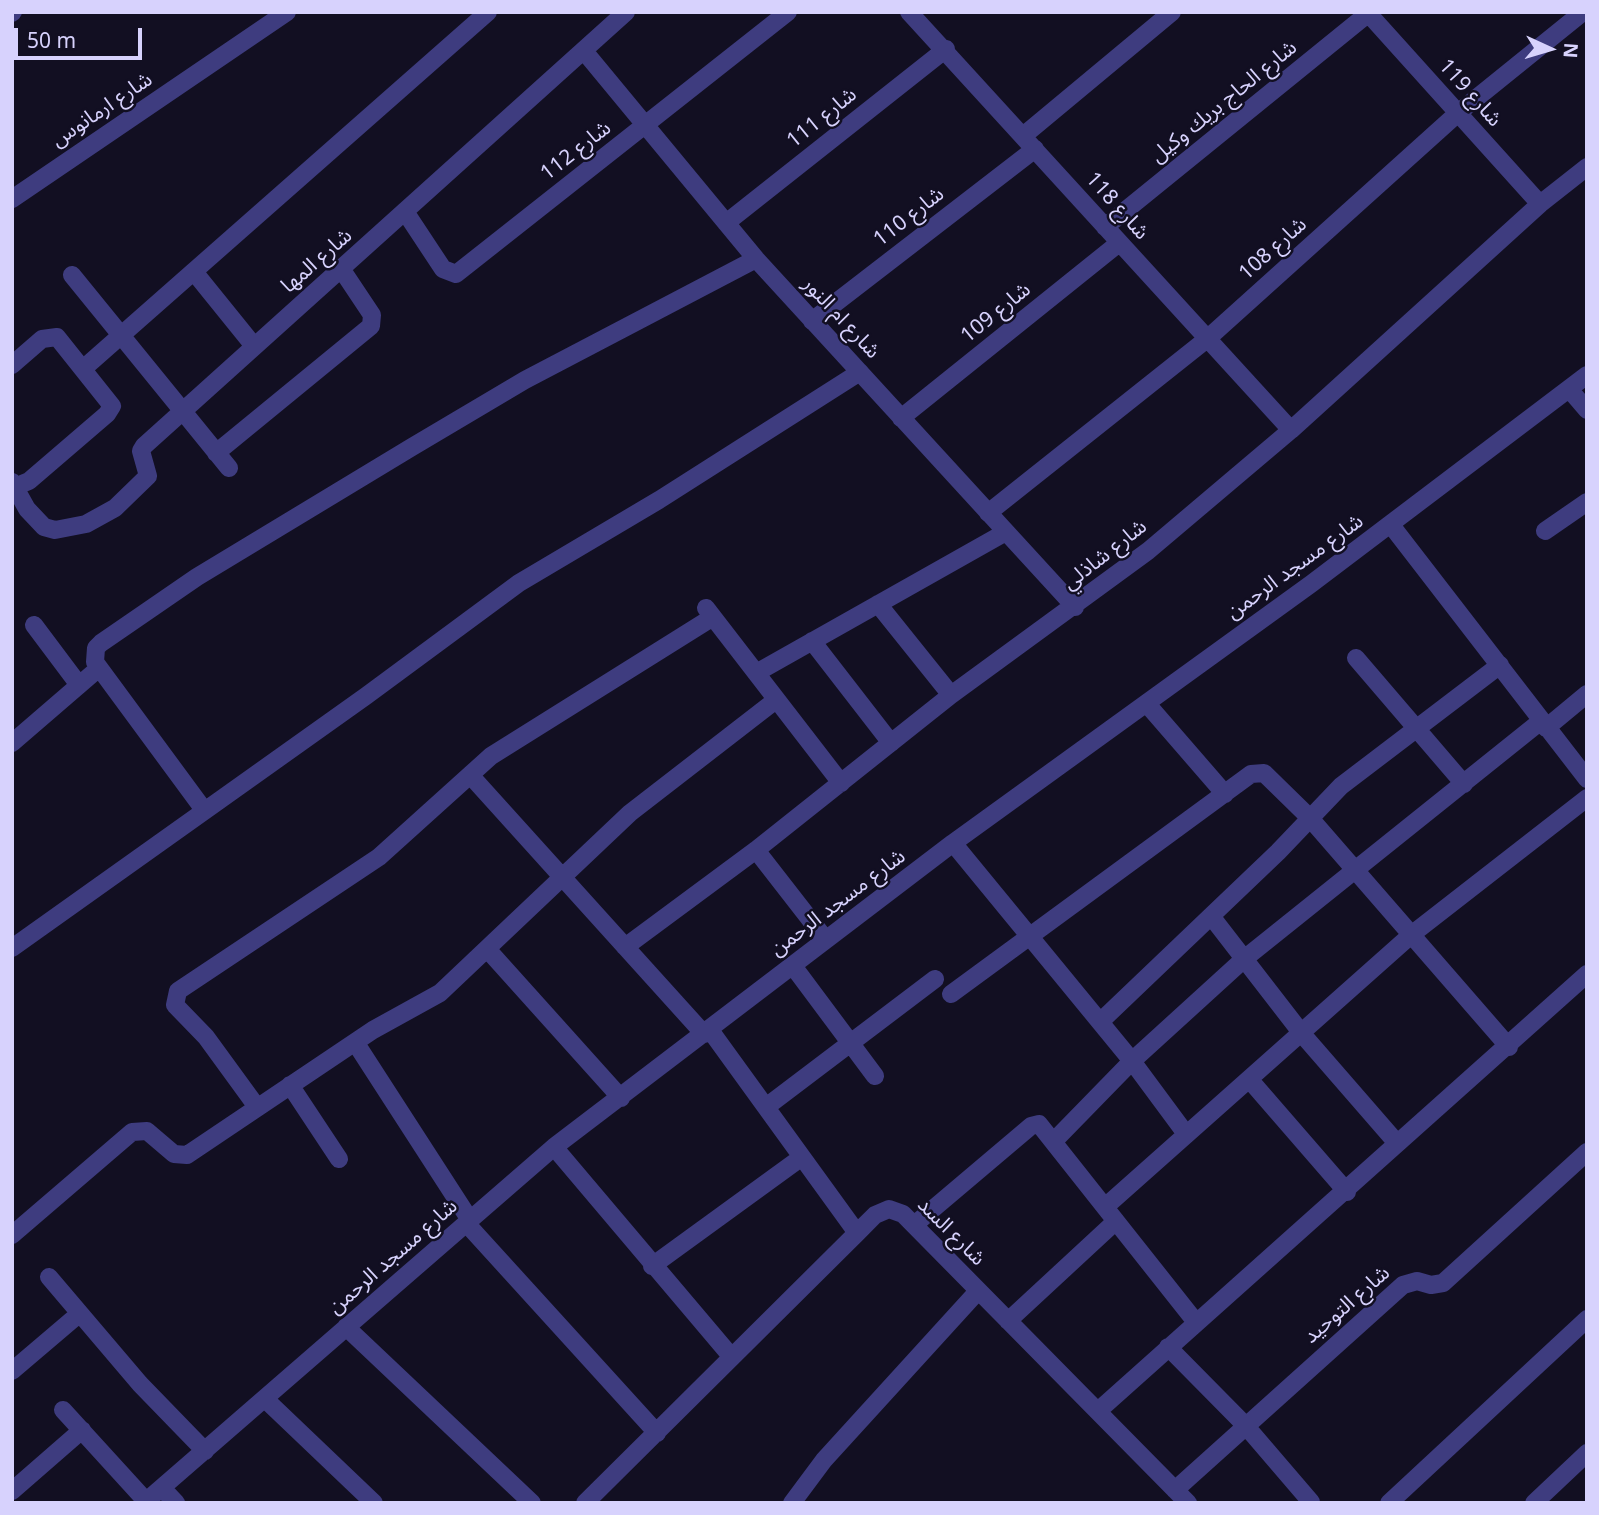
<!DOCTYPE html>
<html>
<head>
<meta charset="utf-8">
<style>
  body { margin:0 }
  #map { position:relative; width:1599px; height:1515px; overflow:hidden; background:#120f22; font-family:"Noto Sans",sans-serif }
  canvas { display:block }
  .frame { position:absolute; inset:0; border:14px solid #d7d2fd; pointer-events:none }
  .north { position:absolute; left:1515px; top:14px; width:70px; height:70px; -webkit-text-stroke:5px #120f22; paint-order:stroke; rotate:94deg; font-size:19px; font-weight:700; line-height:28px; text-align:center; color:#d7d2fd }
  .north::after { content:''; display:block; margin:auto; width:24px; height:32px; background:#d7d2fd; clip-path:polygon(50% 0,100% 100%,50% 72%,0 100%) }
  .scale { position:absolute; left:14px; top:28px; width:128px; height:32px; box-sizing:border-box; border:4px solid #d7d2fd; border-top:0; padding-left:9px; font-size:21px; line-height:24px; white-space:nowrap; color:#d7d2fd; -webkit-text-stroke:5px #120f22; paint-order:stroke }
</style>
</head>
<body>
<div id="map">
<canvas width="1599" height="1515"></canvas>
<div class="frame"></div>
<div class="north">N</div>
<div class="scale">50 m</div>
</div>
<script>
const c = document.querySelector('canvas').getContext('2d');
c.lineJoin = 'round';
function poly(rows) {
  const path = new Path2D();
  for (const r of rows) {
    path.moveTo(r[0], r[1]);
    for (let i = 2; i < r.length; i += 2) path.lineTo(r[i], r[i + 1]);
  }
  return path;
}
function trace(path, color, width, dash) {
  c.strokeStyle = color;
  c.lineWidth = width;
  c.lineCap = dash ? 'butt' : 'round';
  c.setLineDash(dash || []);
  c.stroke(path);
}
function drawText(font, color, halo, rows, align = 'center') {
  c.font = font + ' "Noto Sans","Noto Sans Arabic",sans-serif';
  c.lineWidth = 5;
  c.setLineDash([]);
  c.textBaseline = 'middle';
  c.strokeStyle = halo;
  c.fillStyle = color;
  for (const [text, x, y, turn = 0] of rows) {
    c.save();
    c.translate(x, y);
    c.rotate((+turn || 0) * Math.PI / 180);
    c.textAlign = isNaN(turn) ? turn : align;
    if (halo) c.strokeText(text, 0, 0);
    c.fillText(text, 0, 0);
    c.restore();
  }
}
const street = poly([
  [909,12,1291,430],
  [1367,12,1540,204],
  [12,13,13,12],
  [584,51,756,259,1075,607],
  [1023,136,1172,12],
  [12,199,287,12],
  [406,213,443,269,456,274,788,12],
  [726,223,946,49],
  [1105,227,1370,12],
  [195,273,254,346],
  [72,275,229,468],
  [812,321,1035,149],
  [12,365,42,339,57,337,112,406,107,414,29,481,12,488],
  [84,368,488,12],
  [1569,389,1587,410],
  [901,418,1119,243],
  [216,453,371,326,372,315,342,270],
  [12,482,27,509,44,527,55,530,86,524,115,508,148,476,141,451,144,446,626,12],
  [988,513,1207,339,1458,113,1583,12],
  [1391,525,1587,779],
  [1545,531,1587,502],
  [878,604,951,695],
  [706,608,841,783],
  [34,625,79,685],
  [812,641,891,743],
  [1356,658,1464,784],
  [756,673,1006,532],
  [1147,704,1225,794],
  [1546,728,1587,694],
  [12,743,99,668],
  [471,776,704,1034],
  [204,810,95,662,96,648,101,643,197,577,412,447,525,380,756,259],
  [953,843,1132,1061,1186,1134],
  [756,850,826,940],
  [1211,916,1303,1035,1396,1142],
  [625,947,756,850,951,695,1148,551,1291,430,1540,204,1587,167],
  [12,948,366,696,519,583,659,500,860,372],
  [488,950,621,1098],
  [793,966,875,1076],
  [951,994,1251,774,1264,773,1309,817,1509,1047],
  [1100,1022,1278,852,1341,786,1500,665],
  [710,1030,857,1233],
  [355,1042,470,1220],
  [1249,1079,1347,1192],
  [290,1085,339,1159],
  [257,1107,206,1037,175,1005,178,991,379,857,491,756,713,617],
  [766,1107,935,979],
  [1054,1141,1132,1061,1244,959,1541,721],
  [554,1147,730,1355],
  [1105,1207,1411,935,1587,798],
  [466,1223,657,1433],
  [914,1225,1031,1126,1039,1124,1195,1321],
  [12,1235,132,1132,147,1131,174,1154,187,1155,373,1030,440,993,630,813,776,700],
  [652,1266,802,1157],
  [49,1277,140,1384,205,1451],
  [1008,1321,1116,1221],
  [346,1327,532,1503],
  [1168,1347,1245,1425,1311,1502],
  [12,1371,79,1314],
  [265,1399,374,1503],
  [63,1410,146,1501],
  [1098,1411,1587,974],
  [162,1488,176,1503],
  [1175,1490,1403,1285,1417,1281,1431,1285,1443,1283,1587,1152],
  [12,1491,82,1430],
  [144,1503,554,1147,953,843,1311,584,1587,375],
  [585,1503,857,1233,875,1215,889,1209,903,1214,1188,1503],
  [792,1503,824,1460,978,1291],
  [1389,1503,1587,1319],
  [1534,1503,1587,1453]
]);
const streetNames = [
  ["شارع 119",1470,93,48],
  ["شارع الحاج بريك وكيل",1224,102,-39],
  ["شارع ارمانوس",102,110,-34],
  ["شارع 111",822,118,-39],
  ["شارع 112",576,151,-38],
  ["شارع 118",1117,206,48],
  ["شارع 110",909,217,-38],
  ["شارع 108",1273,249,-42],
  ["شارع المها",317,261,-41],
  ["شارع 109",996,313,-39],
  ["شارع ام النور",841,318,47],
  ["شارع شاذلي",1105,555,-38],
  ["شارع مسجد الرحمن",1295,567,-36],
  ["شارع مسجد الرحمن",838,903,-37],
  ["شارع السد",951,1232,45],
  ["شارع مسجد الرحمن",393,1257,-41],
  ["شارع التوحيد",1347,1305,-41]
];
trace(street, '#3e3c7f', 18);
drawText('21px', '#d7d2fd', '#120f22', streetNames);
</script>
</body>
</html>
